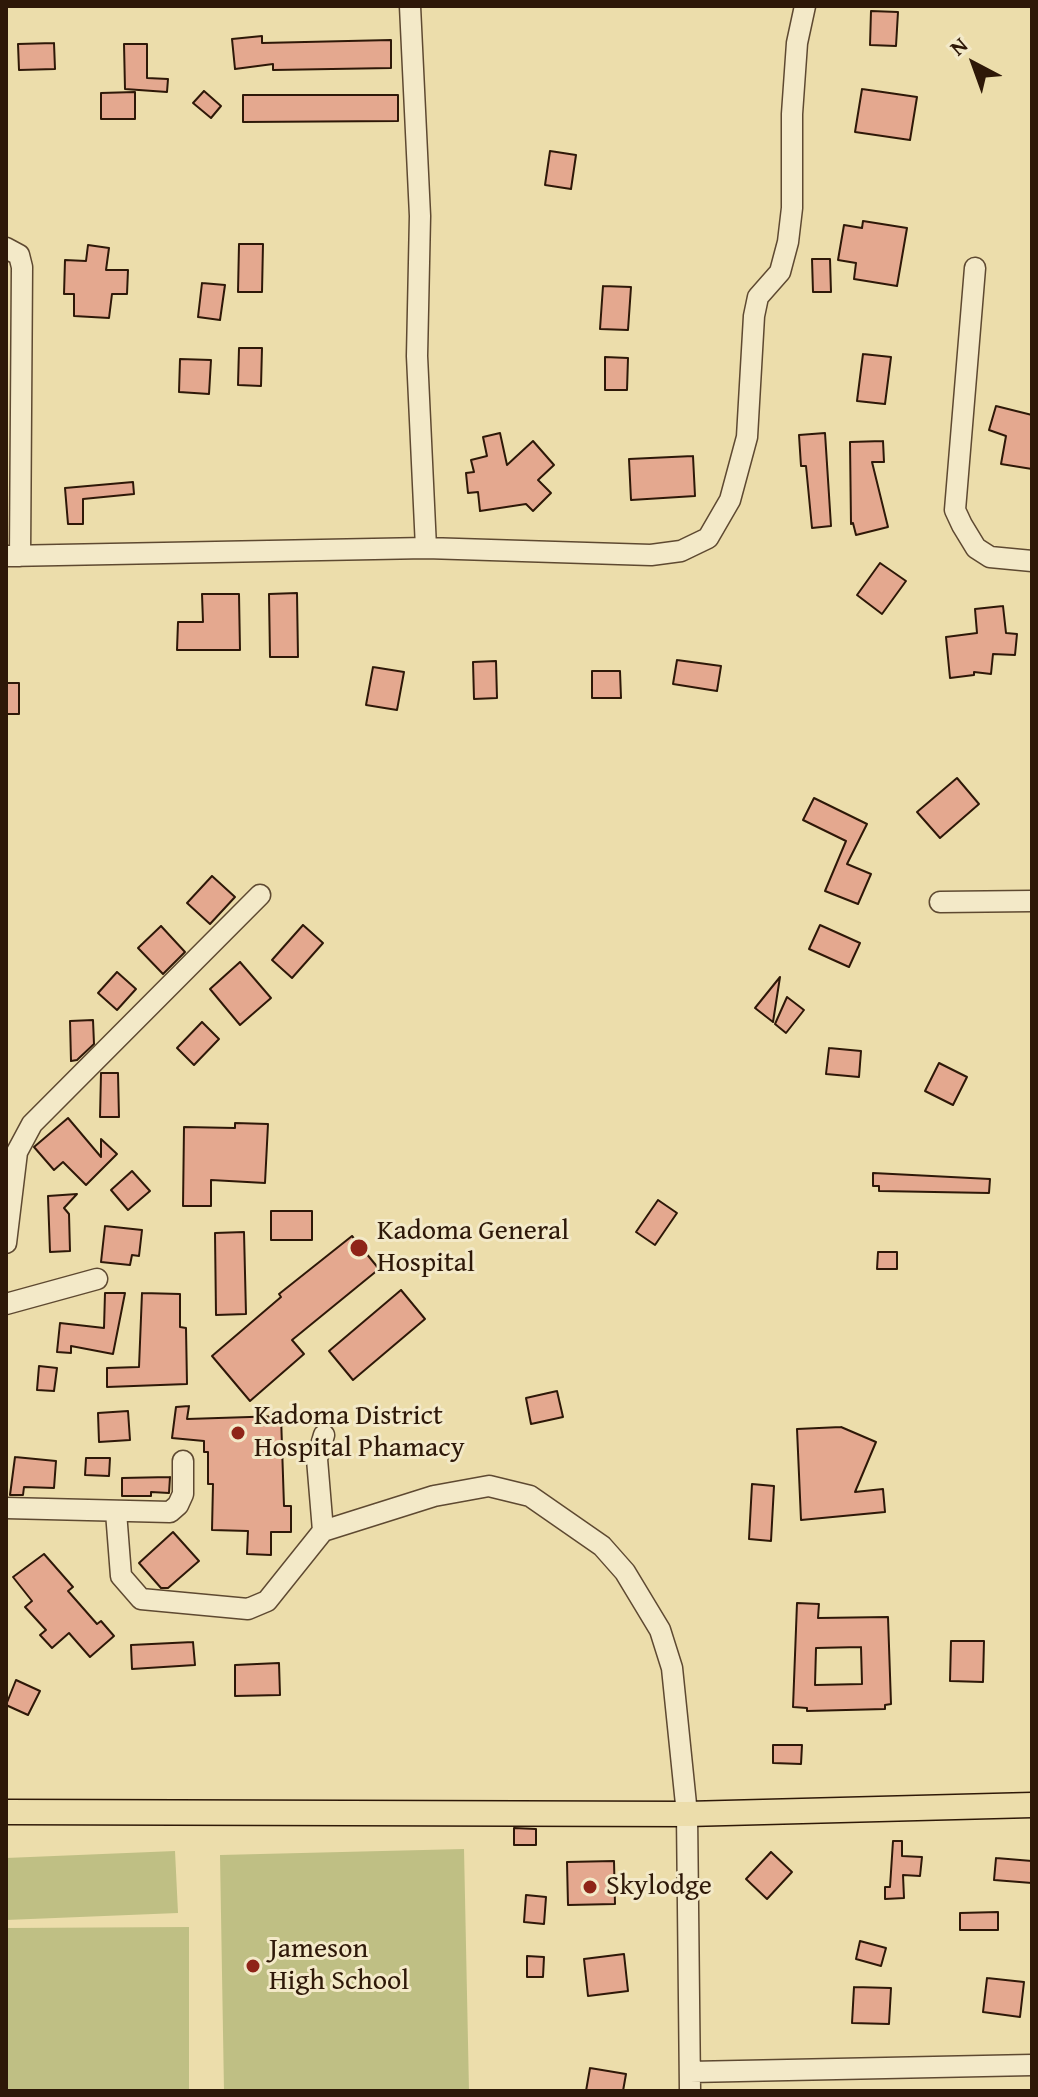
<!DOCTYPE html>
<html>
<head>
<meta charset="utf-8">
<style>
  body { margin:0 }
  #map { position:relative; width:1038px; height:2097px; overflow:hidden; background:#ecddab; font-family:"Gentium Book Plus",serif }
  canvas { display:block }
  .frame { position:absolute; inset:0; border:8px solid #2e1808; pointer-events:none }
  .north { position:absolute; left:934px; top:24px; width:80px; height:80px; -webkit-text-stroke:6px #f3e9c8; paint-order:stroke; rotate:319deg; font-size:22px; font-weight:700; line-height:32px; text-align:center; color:#2e1808 }
  .north::after { content:''; display:block; margin:auto; width:28px; height:36px; background:#2e1808; clip-path:polygon(50% 0,100% 100%,50% 72%,0 100%) }
</style>
</head>
<body>
<div id="map">
<canvas width="1038" height="2097"></canvas>
<div class="frame"></div>
<div class="north">N</div>
</div>
<script>
const c = document.querySelector('canvas').getContext('2d');
c.lineJoin = 'round';
function fill(path, color) {
  c.fillStyle = color;
  c.fill(path, 'evenodd');
}
function poly(rows) {
  const path = new Path2D();
  for (const r of rows) {
    path.moveTo(r[0], r[1]);
    for (let i = 2; i < r.length; i += 2) path.lineTo(r[i], r[i + 1]);
  }
  return path;
}
function trace(path, color, width, dash) {
  c.strokeStyle = color;
  c.lineWidth = width;
  c.lineCap = dash ? 'butt' : 'round';
  c.setLineDash(dash || []);
  c.stroke(path);
}
function drawText(font, color, halo, rows, align = 'center') {
  c.font = font + ' "Gentium Book Plus",serif';
  c.lineWidth = 6;
  c.setLineDash([]);
  c.textBaseline = 'middle';
  c.strokeStyle = halo;
  c.fillStyle = color;
  for (const [text, x, y, turn = 0] of rows) {
    c.save();
    c.translate(x, y);
    c.rotate((+turn || 0) * Math.PI / 180);
    c.textAlign = isNaN(turn) ? turn : align;
    if (halo) c.strokeText(text, 0, 0);
    c.fillText(text, 0, 0);
    c.restore();
  }
}
const green = poly([
  [464,1849,469,2091,224,2091,220,1855],
  [175,1851,178,1913,6,1920,6,1858],
  [189,1927,189,2091,6,2091,6,1928]
]);
const building = poly([
  [871,11,898,12,896,46,870,45,871,11],
  [262,36,262,43,391,40,391,68,273,70,273,64,235,69,232,39,262,36],
  [54,43,55,69,19,70,18,44,54,43],
  [124,44,147,44,147,78,168,79,167,92,125,89,124,44],
  [862,89,917,97,910,140,855,132,862,89],
  [204,91,221,106,211,118,193,103,204,91],
  [135,92,135,119,101,119,101,93,135,92],
  [243,95,398,95,398,121,243,122,243,95],
  [550,151,576,155,571,189,545,185,550,151],
  [863,221,907,228,897,286,854,279,856,263,838,260,844,225,862,228,863,221],
  [239,244,263,244,262,292,238,292,239,244],
  [88,245,109,248,106,270,128,270,127,294,112,294,109,318,74,316,74,294,64,294,65,260,86,261,88,245],
  [812,259,830,259,831,292,813,292,812,259],
  [202,283,225,285,220,320,198,317,202,283],
  [603,286,631,287,628,330,600,329,603,286],
  [239,348,262,348,261,386,238,385,239,348],
  [863,354,891,357,885,404,857,401,863,354],
  [605,357,628,358,627,390,605,390,605,357],
  [180,359,211,360,209,394,179,392,180,359],
  [996,406,1032,415,1032,469,1001,464,1006,436,989,430,996,406],
  [500,433,507,465,533,441,554,465,538,480,551,493,533,511,526,504,480,511,478,492,468,493,466,473,474,472,471,460,487,456,483,437,500,433],
  [825,433,831,526,812,528,806,466,801,466,799,435,825,433],
  [883,441,884,462,872,462,888,527,856,535,853,523,851,524,850,442,883,441],
  [693,456,695,496,631,500,629,459,693,456],
  [133,482,134,494,83,499,83,524,68,524,65,488,133,482],
  [880,563,906,581,882,614,857,595,880,563],
  [297,593,298,657,270,657,269,594,297,593],
  [202,594,239,594,240,650,177,650,178,622,203,622,202,594],
  [1003,606,1006,633,1017,634,1015,655,993,654,991,674,974,672,974,675,950,678,946,637,977,633,975,609,1003,606],
  [677,660,721,666,717,691,673,684,677,660],
  [496,661,497,698,474,699,473,662,496,661],
  [373,667,404,672,397,710,366,705,373,667],
  [592,671,620,671,621,698,592,698,592,671],
  [6,683,19,683,19,714,6,714,6,683],
  [957,778,979,804,940,838,917,812,957,778],
  [814,798,867,824,847,864,871,874,858,904,825,891,846,841,803,820,814,798],
  [212,876,235,897,210,924,187,903,212,876],
  [303,925,323,943,292,978,272,960,303,925],
  [820,925,860,943,849,967,809,949,820,925],
  [161,926,185,952,163,974,138,948,161,926],
  [240,962,271,998,240,1025,210,989,240,962],
  [117,972,136,989,117,1010,98,993,117,972],
  [780,977,773,1022,755,1008,780,977],
  [787,997,804,1010,786,1033,775,1024,787,997],
  [93,1020,94,1044,77,1060,71,1061,70,1021,93,1020],
  [202,1022,219,1039,194,1065,177,1048,202,1022],
  [829,1048,861,1051,859,1077,826,1074,829,1048],
  [939,1063,967,1077,953,1105,925,1091,939,1063],
  [101,1073,118,1073,119,1117,100,1117,101,1073],
  [68,1118,101,1157,101,1139,117,1154,86,1185,63,1162,54,1170,34,1147,68,1118],
  [235,1123,268,1124,265,1183,211,1180,211,1206,183,1206,184,1127,235,1128,235,1123],
  [132,1171,150,1191,128,1210,111,1190,132,1171],
  [873,1173,990,1179,989,1193,879,1191,879,1186,873,1186,873,1173],
  [77,1194,64,1208,69,1214,70,1251,50,1252,48,1196,77,1194],
  [658,1200,677,1213,655,1245,636,1232,658,1200],
  [271,1211,312,1211,312,1240,271,1240,271,1211],
  [105,1226,142,1230,139,1256,132,1255,130,1265,101,1262,105,1226],
  [244,1232,246,1314,216,1315,215,1233,244,1232],
  [352,1236,379,1269,292,1340,304,1354,250,1401,212,1356,281,1297,279,1294,352,1236],
  [878,1252,897,1252,897,1269,877,1269,878,1252],
  [401,1290,425,1319,353,1380,329,1351,401,1290],
  [105,1293,125,1293,113,1354,71,1346,71,1353,57,1352,60,1323,104,1328,105,1293],
  [142,1293,180,1294,180,1327,186,1328,187,1384,107,1387,107,1368,139,1367,142,1293],
  [39,1366,57,1368,54,1391,37,1390,39,1366],
  [557,1391,563,1417,531,1424,526,1398,557,1391],
  [189,1406,187,1419,281,1416,284,1506,291,1506,291,1532,271,1532,271,1555,247,1554,248,1531,212,1530,213,1484,208,1484,208,1452,204,1452,204,1441,172,1438,176,1407,189,1406],
  [128,1411,130,1440,99,1442,98,1413,128,1411],
  [841,1427,876,1442,855,1492,883,1489,885,1512,801,1520,797,1429,841,1427],
  [15,1457,56,1461,54,1488,24,1487,23,1495,10,1495,15,1457],
  [86,1458,110,1458,109,1476,85,1475,86,1458],
  [170,1477,169,1493,151,1492,151,1496,122,1496,122,1478,170,1477],
  [752,1484,774,1486,771,1541,749,1539,752,1484],
  [173,1532,199,1561,168,1588,161,1588,139,1563,173,1532],
  [44,1554,73,1587,68,1591,97,1624,101,1621,114,1636,90,1657,69,1633,52,1648,40,1635,46,1630,25,1607,32,1601,13,1577,44,1554],
  [797,1603,819,1604,818,1618,888,1617,891,1704,885,1705,885,1709,807,1711,807,1708,793,1707,797,1603],
  [861,1647,862,1684,815,1685,816,1648,861,1647],
  [951,1641,984,1641,983,1682,950,1681,951,1641],
  [193,1642,195,1665,132,1669,131,1645,193,1642],
  [279,1663,280,1695,235,1696,235,1665,279,1663],
  [16,1680,40,1691,28,1715,6,1705,16,1680],
  [773,1745,802,1745,801,1764,773,1763,773,1745],
  [514,1828,536,1829,536,1845,514,1845,514,1828],
  [893,1841,902,1841,902,1856,922,1857,920,1876,903,1875,904,1898,885,1899,885,1887,890,1887,893,1841],
  [771,1852,792,1872,767,1899,746,1879,771,1852],
  [996,1858,1032,1861,1032,1883,994,1880,996,1858],
  [614,1861,615,1904,568,1905,567,1862,614,1861],
  [526,1895,546,1897,544,1924,524,1922,526,1895],
  [998,1912,998,1930,960,1930,960,1913,998,1912],
  [860,1941,886,1948,881,1966,856,1959,860,1941],
  [624,1954,628,1991,588,1996,584,1959,624,1954],
  [527,1956,544,1957,543,1977,527,1977,527,1956],
  [987,1978,1024,1982,1020,2017,983,2012,987,1978],
  [854,1987,891,1988,889,2024,852,2023,854,1987],
  [590,2068,626,2074,623,2091,586,2091,590,2068]
]);
const minor = poly([
  [410,6,420,216,417,356,426,548],
  [6,248,19,255,22,267,20,556],
  [975,268,955,510,962,525,976,548,990,557,1032,561],
  [6,556,426,548,651,555,681,551,708,538,730,500,747,437,754,316,758,297,780,272,788,242,792,208,792,114,797,43,805,6],
  [940,902,1032,901],
  [6,1243,17,1152,32,1124,260,895],
  [6,1304,97,1279],
  [6,1508,170,1512,178,1505,183,1494,183,1461],
  [116,1512,121,1576,141,1599,248,1609,267,1601,323,1531,317,1459,324,1435],
  [323,1531,434,1496,489,1486,530,1496,602,1546,625,1572,660,1630,672,1668,687,1814,690,2091],
  [690,2072,1032,2065]
]);
const major = poly([
  [6,1812,687,1814,1032,1805]
]);
const markers = [
  [359,1248,10,"#8f2418"],
  [238,1433,8,"#8f2418"],
  [590,1887,8,"#8f2418"],
  [253,1966,8,"#8f2418"]
];
const poiNames = [
  ["Kadoma General",377,1232],
  ["Hospital",377,1264],
  ["Kadoma District",254,1417],
  ["Hospital Phamacy",254,1449],
  ["Skylodge",606,1887],
  ["Jameson",269,1950],
  ["High School",269,1982]
];
fill(green, '#bfbf84');
fill(building, '#e4a88f');
trace(building, '#2e1808', 2);
trace(minor, '#5e4931', 23);
trace(major, '#2e1808', 27);
trace(minor, '#f3e9c8', 20);
trace(major, '#ecddab', 24);
for (const [x, y, r, color] of markers) {
  const dot = new Path2D();
  dot.arc(x, y, r, 0, 2 * Math.PI);
  c.fillStyle = color;
  c.fill(dot);
  trace(dot, '#f3e9c8', 3);
}
drawText('28px', '#2e1808', '#f3e9c8', poiNames, 'left');
</script>
</body>
</html>
